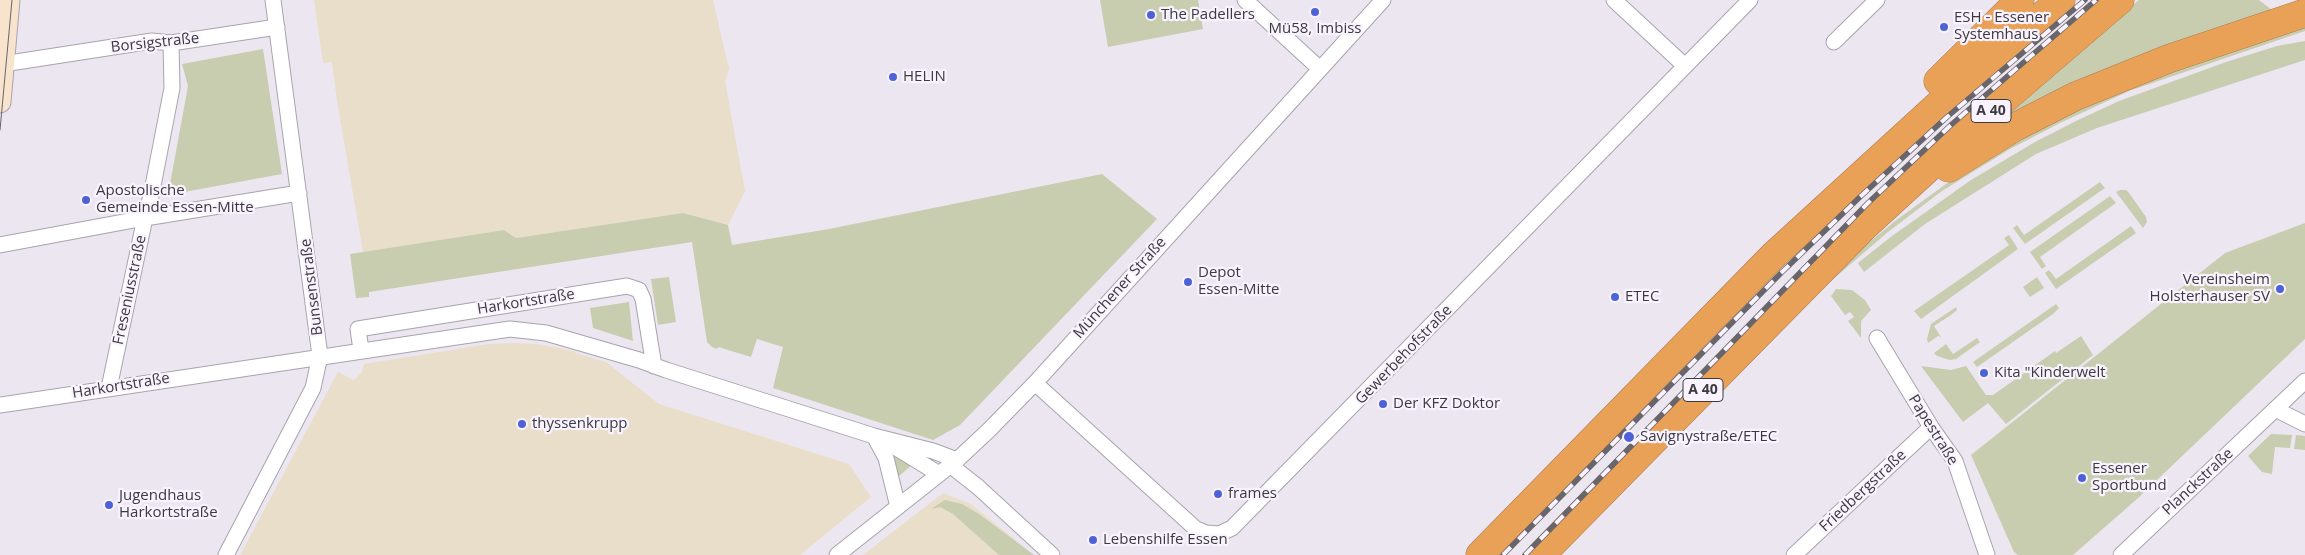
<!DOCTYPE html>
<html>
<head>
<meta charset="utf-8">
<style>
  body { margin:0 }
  canvas { display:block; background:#ece6f1 }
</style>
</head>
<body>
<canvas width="2305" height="555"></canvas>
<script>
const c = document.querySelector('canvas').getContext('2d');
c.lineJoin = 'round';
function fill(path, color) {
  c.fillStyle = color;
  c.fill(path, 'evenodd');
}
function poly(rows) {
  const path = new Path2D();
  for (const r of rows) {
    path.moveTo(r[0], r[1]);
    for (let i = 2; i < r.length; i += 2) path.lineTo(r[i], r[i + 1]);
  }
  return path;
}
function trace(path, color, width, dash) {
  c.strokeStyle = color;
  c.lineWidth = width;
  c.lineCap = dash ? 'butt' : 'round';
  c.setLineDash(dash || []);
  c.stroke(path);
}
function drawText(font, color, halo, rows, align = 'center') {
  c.font = font + ' "Open Sans",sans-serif';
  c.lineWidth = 4.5;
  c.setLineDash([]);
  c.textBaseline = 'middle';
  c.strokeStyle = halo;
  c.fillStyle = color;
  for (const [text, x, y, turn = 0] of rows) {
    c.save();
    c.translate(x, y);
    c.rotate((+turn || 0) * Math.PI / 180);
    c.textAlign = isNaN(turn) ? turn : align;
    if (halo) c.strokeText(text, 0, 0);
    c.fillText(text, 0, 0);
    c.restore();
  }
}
const industrial = poly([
  [314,0,713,0,729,69,725,81,745,191,728,225,683,213,516,238,504,230,363,252,337,101,332,62,323,63],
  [513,343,535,344,575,351,575,353,606,362,659,404,849,464,871,497,800,555,240,555,338,372,354,380,362,372,364,364,489,344],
  [943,493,971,504,1034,555,863,555]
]);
const green = poly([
  [1100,0,1198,0,1203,29,1108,47],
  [2139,0,2259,0,2272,10,1968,146],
  [2305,27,2305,31,2129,91,2060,123,2010,149,1942,191,1888,232,1824,287,1854,255,1895,221,1946,184,2010,143,2104,96,2167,71],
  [2305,41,2305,60,2097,128,2036,154,1925,224,1864,272,1858,263,1892,236,1971,180,2035,142,2076,121,2119,101,2226,62,2277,46],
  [263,49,282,174,168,195,188,86,182,64],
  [1102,174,1157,219,960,425,933,440,773,388,783,347,757,339,751,357,718,347,717,349,712,347,707,342,692,242,369,292,369,297,356,298,350,254,504,230,516,238,683,213,728,225,732,245,829,229],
  [2100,182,2105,188,2025,244,2013,228,2017,225,2024,235],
  [2120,190,2126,190,2129,193,2146,217,2147,222,2143,228,2116,192],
  [2110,196,2116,203,2040,257,2046,266,2042,269,2030,252],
  [2305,223,2305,339,2137,499,2073,555,2018,555,2014,552,1971,455,2225,253],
  [2131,226,2136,233,2056,289,2045,273,2049,270,2056,279],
  [2009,235,2018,249,1921,319,1914,311,2009,245,2004,238],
  [669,277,676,322,658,325,651,279],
  [2037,277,2044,288,2030,297,2023,287],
  [1836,289,1852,290,1865,300,1871,310,1861,321,1861,338,1848,321,1854,317,1850,312,1845,315,1831,296],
  [629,302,633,341,593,328,590,308],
  [2056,304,2059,308,2053,314,1977,367,1973,362],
  [1956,307,1957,310,1951,315,1934,326,1941,337,1938,336,1928,343,1927,339,1931,324],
  [2081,336,2093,355,2006,424,1988,403,1963,422,1921,366,1951,370,1966,366,1986,395,1993,395,2055,351,2056,353],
  [1977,338,1980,342,1956,359,1950,360,1937,356,1934,353,1946,344,1953,354],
  [2271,434,2292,435,2290,448,2275,447,2272,474,2262,472,2248,456],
  [2296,435,2305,436,2305,450,2294,449],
  [891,454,913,464,898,477],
  [945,500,962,504,979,514,1034,555,999,555,953,514,940,507,931,509]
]);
const street = poly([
  [1245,0,1320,69],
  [1614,0,1685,66],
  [1834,42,1877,0],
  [0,61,3,64,152,41,171,43,277,27],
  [0,245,145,218,299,193],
  [1877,338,1931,427,1955,461,1987,555],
  [361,350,358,329,627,286,639,290,643,299,654,366],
  [1035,383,1196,529,1206,533,1219,534,1232,528,1750,0],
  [109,388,145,218,151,196,172,88,171,43],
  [0,405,510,329,546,333,639,360,666,370,874,436,933,451,957,460],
  [2275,409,2305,424],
  [874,436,886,458,898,507],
  [895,447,939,474],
  [950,465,978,487,1052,555],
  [226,555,313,388,320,356,273,0],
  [837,555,957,460,989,430,1035,383,1383,0],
  [1794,555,1931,427],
  [2121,555,2305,381]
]);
const secondary = poly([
  [0,102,9,0]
]);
const highway = poly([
  [1938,81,2020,0],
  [1949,168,2015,127,2076,96,2168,59,2305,13],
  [1480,555,1774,255,1972,74,2061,0],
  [1541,555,1865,226,1994,108,2120,0]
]);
const tram = poly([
  [0,130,12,0]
]);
const rail = poly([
  [1503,555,1782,272,1861,196,1947,117,2085,0],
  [1525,555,1868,203,1952,124,2096,0]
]);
const markers = [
  [1315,12,5,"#4e62d7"],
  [1151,15,5,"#4e62d7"],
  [1944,27,5,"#4e62d7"],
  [893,77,5,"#4e62d7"],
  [86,200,5,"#4e62d7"],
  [1188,282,5,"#4e62d7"],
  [2280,289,5,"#4e62d7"],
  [1615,297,5,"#4e62d7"],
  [1984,373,5,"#4e62d7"],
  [1383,404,5,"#4e62d7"],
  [522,424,5,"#4e62d7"],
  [1629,437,6,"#4e62d7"],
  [2082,478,5,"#4e62d7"],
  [1218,494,5,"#4e62d7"],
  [109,505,5,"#4e62d7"],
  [1093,540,5,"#4e62d7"]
];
const shields = [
  [1991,111,40],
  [1703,390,40]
];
const shieldNames = [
  ["A 40",1991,111],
  ["A 40",1703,390]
];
const poiNames = [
  ["The Padellers",1161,15],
  ["ESH - Essener",1954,18],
  ["Systemhaus",1954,35],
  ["Mü58, Imbiss",1315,29,"center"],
  ["HELIN",903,77],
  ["Apostolische",96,191],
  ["Gemeinde Essen-Mitte",96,208],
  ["Depot",1198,273],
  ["Essen-Mitte",1198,290],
  ["Vereinsheim",2270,280,"right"],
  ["Holsterhauser SV",2270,297,"right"],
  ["ETEC",1625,297],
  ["Kita \"Kinderwelt",1994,373],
  ["Der KFZ Doktor",1393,404],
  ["thyssenkrupp",532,424],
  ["Savignystraße/ETEC",1640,437],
  ["Essener",2092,469],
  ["Sportbund",2092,486],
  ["frames",1228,494],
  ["Jugendhaus",119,496],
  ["Harkortstraße",119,513],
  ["Lebenshilfe Essen",1103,540]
];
const streetNames = [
  ["Borsigstraße",155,43,-6],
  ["Bunsenstraße",312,287,-97],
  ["Münchener Straße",1120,288,-48],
  ["Freseniusstraße",130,290,-78],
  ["Harkortstraße",526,302,-9],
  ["Gewerbehofstraße",1404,355,-46],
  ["Harkortstraße",121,386,-9],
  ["Papestraße",1933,430,58],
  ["Planckstraße",2198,482,-43],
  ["Friedbergstraße",1863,491,-43]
];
fill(industrial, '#e9dec9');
fill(green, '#c8cdb0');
trace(street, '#a8a3ad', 17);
trace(secondary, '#a8a3ad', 23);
trace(highway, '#ac7d4f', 29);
trace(street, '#fff', 15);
trace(secondary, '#f8e3cd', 21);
trace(highway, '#e9a158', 28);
trace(tram, '#68656b', 1);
trace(rail, '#68656b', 5.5);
trace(rail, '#f9f3ff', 4, [11]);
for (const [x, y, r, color] of markers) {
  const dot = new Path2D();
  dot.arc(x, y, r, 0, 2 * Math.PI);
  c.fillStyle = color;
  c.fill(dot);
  trace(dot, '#f9f3ff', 2);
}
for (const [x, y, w] of shields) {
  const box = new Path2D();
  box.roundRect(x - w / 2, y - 11.5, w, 23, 4);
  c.fillStyle = '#f9f3ff';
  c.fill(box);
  trace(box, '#3c3a3e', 1);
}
drawText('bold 14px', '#3c3a3e', null, shieldNames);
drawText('15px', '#3c3a3e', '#f9f3ff', poiNames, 'left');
drawText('15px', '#3c3a3e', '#f9f3ff', streetNames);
</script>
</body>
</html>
